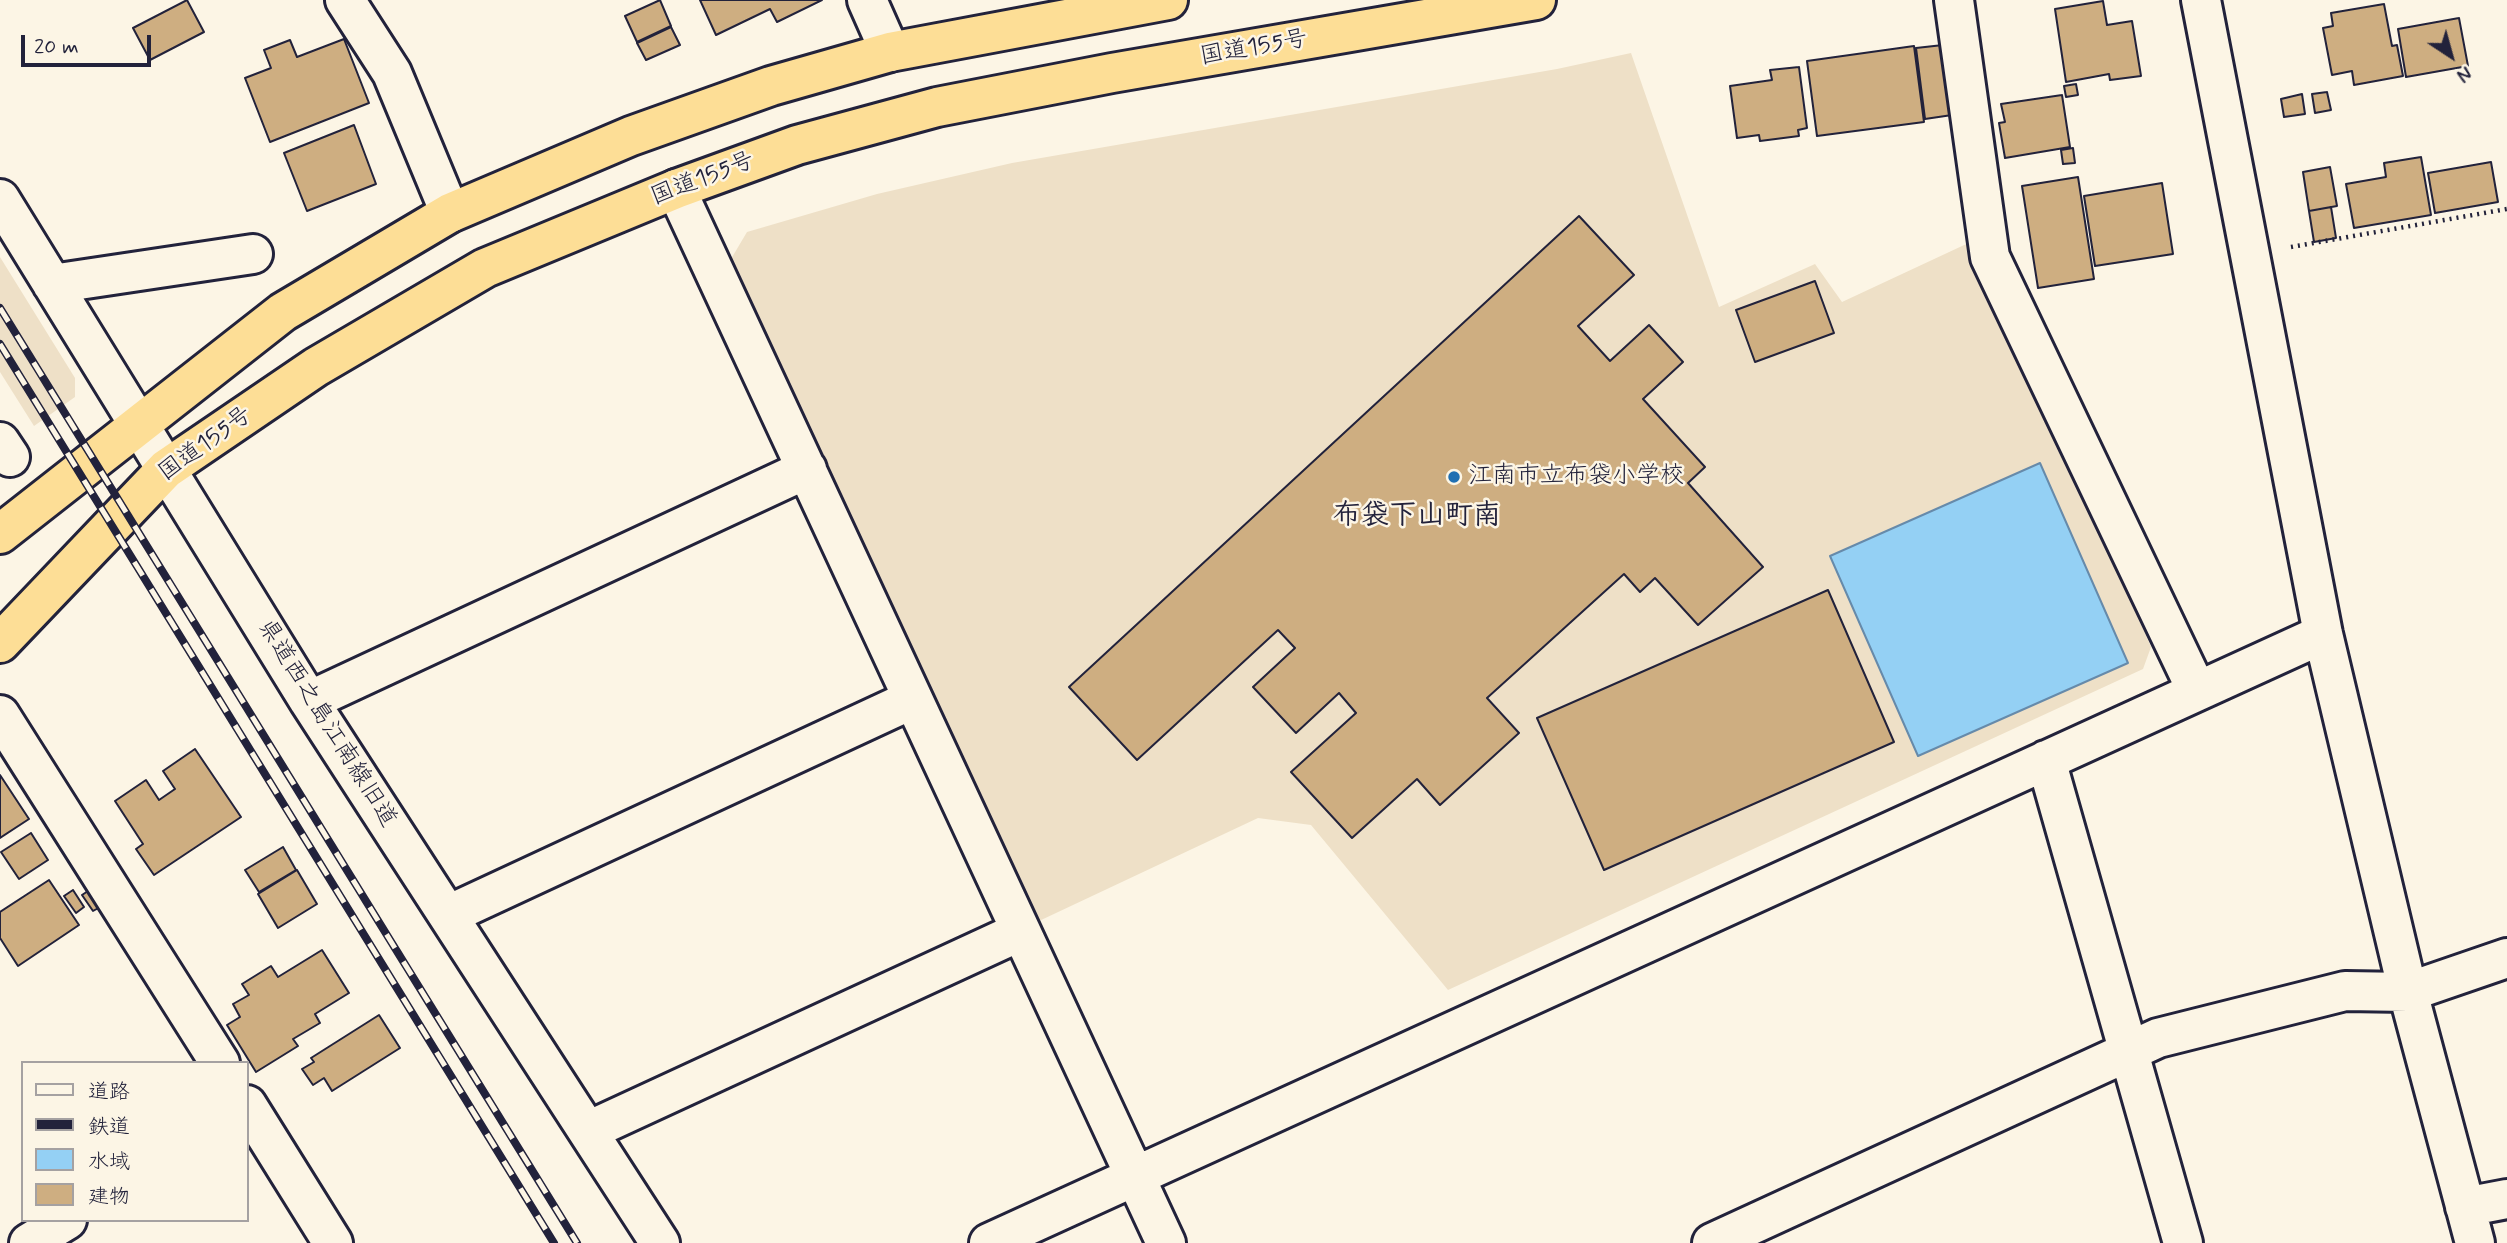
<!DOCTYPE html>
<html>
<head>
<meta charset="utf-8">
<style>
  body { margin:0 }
  #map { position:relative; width:2507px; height:1243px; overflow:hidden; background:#fcf5e5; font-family:Mynerve,"Klee One",sans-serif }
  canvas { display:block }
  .legend { position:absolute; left:21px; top:1061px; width:228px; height:161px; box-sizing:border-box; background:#fcf5e5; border:2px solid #a5a1a1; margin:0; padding:9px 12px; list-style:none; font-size:21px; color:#22223b }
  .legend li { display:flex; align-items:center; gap:14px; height:35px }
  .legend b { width:35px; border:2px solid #a5a1a1 }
  .north { position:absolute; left:2416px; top:21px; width:70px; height:70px; -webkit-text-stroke:5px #fcf5e5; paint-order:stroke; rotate:144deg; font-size:19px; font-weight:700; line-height:28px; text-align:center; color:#22223b }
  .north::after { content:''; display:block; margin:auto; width:24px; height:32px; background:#22223b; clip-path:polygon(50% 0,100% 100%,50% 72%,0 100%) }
  .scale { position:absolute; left:21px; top:35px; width:130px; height:32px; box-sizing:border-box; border:4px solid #22223b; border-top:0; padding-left:9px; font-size:21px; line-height:24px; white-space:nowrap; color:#22223b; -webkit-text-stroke:5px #fcf5e5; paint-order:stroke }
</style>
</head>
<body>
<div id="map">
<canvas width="2507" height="1243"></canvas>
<ul class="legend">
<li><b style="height:9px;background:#fcf5e5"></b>道路</li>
<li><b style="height:9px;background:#22223b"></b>鉄道</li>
<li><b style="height:19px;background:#94d0f4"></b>水域</li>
<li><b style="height:19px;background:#ceae81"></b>建物</li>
</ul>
<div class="north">N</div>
<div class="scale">20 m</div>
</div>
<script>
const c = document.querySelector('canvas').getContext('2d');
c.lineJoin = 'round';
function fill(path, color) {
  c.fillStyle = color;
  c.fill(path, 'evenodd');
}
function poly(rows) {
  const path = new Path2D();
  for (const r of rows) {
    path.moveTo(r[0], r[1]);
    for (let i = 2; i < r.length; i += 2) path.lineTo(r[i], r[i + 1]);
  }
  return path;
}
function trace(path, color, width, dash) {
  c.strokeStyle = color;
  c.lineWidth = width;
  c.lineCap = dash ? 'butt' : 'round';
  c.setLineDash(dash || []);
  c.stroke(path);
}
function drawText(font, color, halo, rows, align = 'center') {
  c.font = font + ' Mynerve,"Klee One",sans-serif';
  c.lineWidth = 5;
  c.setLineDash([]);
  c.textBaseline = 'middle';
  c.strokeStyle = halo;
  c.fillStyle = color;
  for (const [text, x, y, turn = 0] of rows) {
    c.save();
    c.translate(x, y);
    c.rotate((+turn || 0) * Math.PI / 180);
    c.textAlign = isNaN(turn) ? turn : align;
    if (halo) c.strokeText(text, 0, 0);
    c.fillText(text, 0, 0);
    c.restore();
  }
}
const built = poly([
  [1631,53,1719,307,1815,264,1842,302,1977,239,1982,265,2151,647,2143,669,1448,990,1311,825,1258,818,1039,921,731,259,747,232,877,194,1012,163,1557,69],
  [0,257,75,378,75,397,34,426,0,372]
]);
const water = poly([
  [2040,463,2128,663,1918,756,1830,556,2040,463]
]);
const building = poly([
  [187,0,204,32,150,60,133,28,187,0],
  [660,0,671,26,637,42,625,16,660,0],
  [700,0,822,0,777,22,770,9,716,35,700,0],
  [2103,1,2107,25,2132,21,2141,76,2110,80,2109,74,2066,82,2055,9,2103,1],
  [2384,4,2392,46,2397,45,2403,76,2354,85,2352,71,2332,75,2323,28,2333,26,2331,13,2384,4],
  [2459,18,2468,66,2406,77,2398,29,2459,18],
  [671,27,680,45,646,60,637,43,671,27],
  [344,39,369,103,270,142,245,78,271,68,264,50,290,40,297,57,344,39],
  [1943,45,1952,115,1925,119,1916,48,1943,45],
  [1914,46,1924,122,1817,136,1807,61,1914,46],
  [1799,67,1807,128,1798,130,1799,136,1760,141,1759,135,1737,138,1730,86,1772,80,1770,70,1799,67],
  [2076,84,2078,95,2066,97,2064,86,2076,84],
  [2327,92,2331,110,2315,113,2312,94,2327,92],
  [2302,94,2305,114,2284,117,2281,99,2302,94],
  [2062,95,2070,147,2005,158,1999,123,2005,122,2001,104,2062,95],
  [354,125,376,184,307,211,284,153,354,125],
  [2073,148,2075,163,2063,164,2061,150,2073,148],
  [2421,157,2431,215,2354,228,2346,184,2386,177,2384,163,2421,157],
  [2491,162,2498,202,2435,213,2428,173,2491,162],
  [2330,167,2337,206,2309,211,2303,172,2330,167],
  [2078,177,2094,279,2038,288,2022,186,2078,177],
  [2162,183,2173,254,2095,266,2084,196,2162,183],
  [2331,207,2336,238,2314,242,2309,211,2331,207],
  [1579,216,1634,275,1578,326,1610,361,1649,325,1683,362,1643,399,1705,467,1688,483,1763,567,1698,625,1655,578,1640,592,1624,574,1487,698,1519,733,1440,805,1417,779,1352,838,1291,772,1356,713,1339,693,1296,733,1253,687,1295,648,1278,630,1137,760,1069,687,1579,216],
  [1815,281,1834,333,1755,362,1736,310,1815,281],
  [1828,590,1894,742,1604,870,1537,718,1828,590],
  [195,749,241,817,154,875,136,849,143,844,115,801,146,780,159,800,175,789,163,771,195,749],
  [0,775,29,819,0,838,0,775],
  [31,833,48,860,19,879,1,852,31,833],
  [283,847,296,870,259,892,245,870,283,847],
  [297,870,317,904,278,928,258,894,297,870],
  [49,880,79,925,18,966,0,938,0,912,49,880],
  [91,889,102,906,93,911,82,895,91,889],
  [73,890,84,907,76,913,64,896,73,890],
  [322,950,349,993,315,1014,320,1023,293,1039,298,1046,256,1072,227,1025,240,1017,233,1004,249,995,242,984,271,966,278,977,322,950],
  [379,1015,400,1048,332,1091,324,1078,313,1085,302,1069,314,1062,311,1058,379,1015]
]);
const path = poly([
  [2291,247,2507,209]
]);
const minor = poly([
  [345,0,392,73,450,213],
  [867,0,890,52],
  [1954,0,1990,257,2197,691],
  [2201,0,2323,634,2408,992,2475,1243],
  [676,189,1166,1243],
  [0,199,309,701,660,1243],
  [52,284,253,254],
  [0,442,10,457],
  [309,701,807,469],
  [0,715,220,1063],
  [2046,760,2183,1243],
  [448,915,913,699],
  [247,1105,333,1243],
  [588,1131,1021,931],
  [2465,1207,2507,1199],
  [29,1243,67,1220],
  [989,1243,2323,634],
  [1712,1243,2158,1038,2345,991,2408,992,2507,958]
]);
const highway = poly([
  [0,534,283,312,450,213,631,136,771,86,890,52,1168,0],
  [0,643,166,469,316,367,485,268,676,189,797,145,937,107,1112,73,1536,0]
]);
const rail = poly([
  [0,308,577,1243],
  [0,344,554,1243]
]);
const markers = [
  [1454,477,7,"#1f6fb2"]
];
const streetNames = [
  ["国道155号",1254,49,-10],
  ["国道155号",703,180,-21],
  ["国道155号",206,445,-36],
  ["県道西之島江南線旧道",326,724,58]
];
const poiNames = [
  ["江南市立布袋小学校",1468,477]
];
const quarterNames = [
  ["布袋下山町南",1417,517]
];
fill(built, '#eee0c7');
fill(water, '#94d0f4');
trace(water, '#668aaa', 2);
fill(building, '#ceae81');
trace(building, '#22223b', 2);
trace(minor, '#22223b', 44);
trace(highway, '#22223b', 44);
trace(path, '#22223b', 4.5, [2, 5]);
trace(minor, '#fcf5e5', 38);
trace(highway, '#fdde96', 38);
trace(rail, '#22223b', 8);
trace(rail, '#fcf5e5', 5, [16]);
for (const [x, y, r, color] of markers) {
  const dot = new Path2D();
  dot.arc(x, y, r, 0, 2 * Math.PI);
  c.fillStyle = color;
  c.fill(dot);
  trace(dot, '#fcf5e5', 2.5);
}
drawText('24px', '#22223b', '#fcf5e5', streetNames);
drawText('24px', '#22223b', '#fcf5e5', poiNames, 'left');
drawText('bold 28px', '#22223b', '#fcf5e5', quarterNames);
</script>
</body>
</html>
